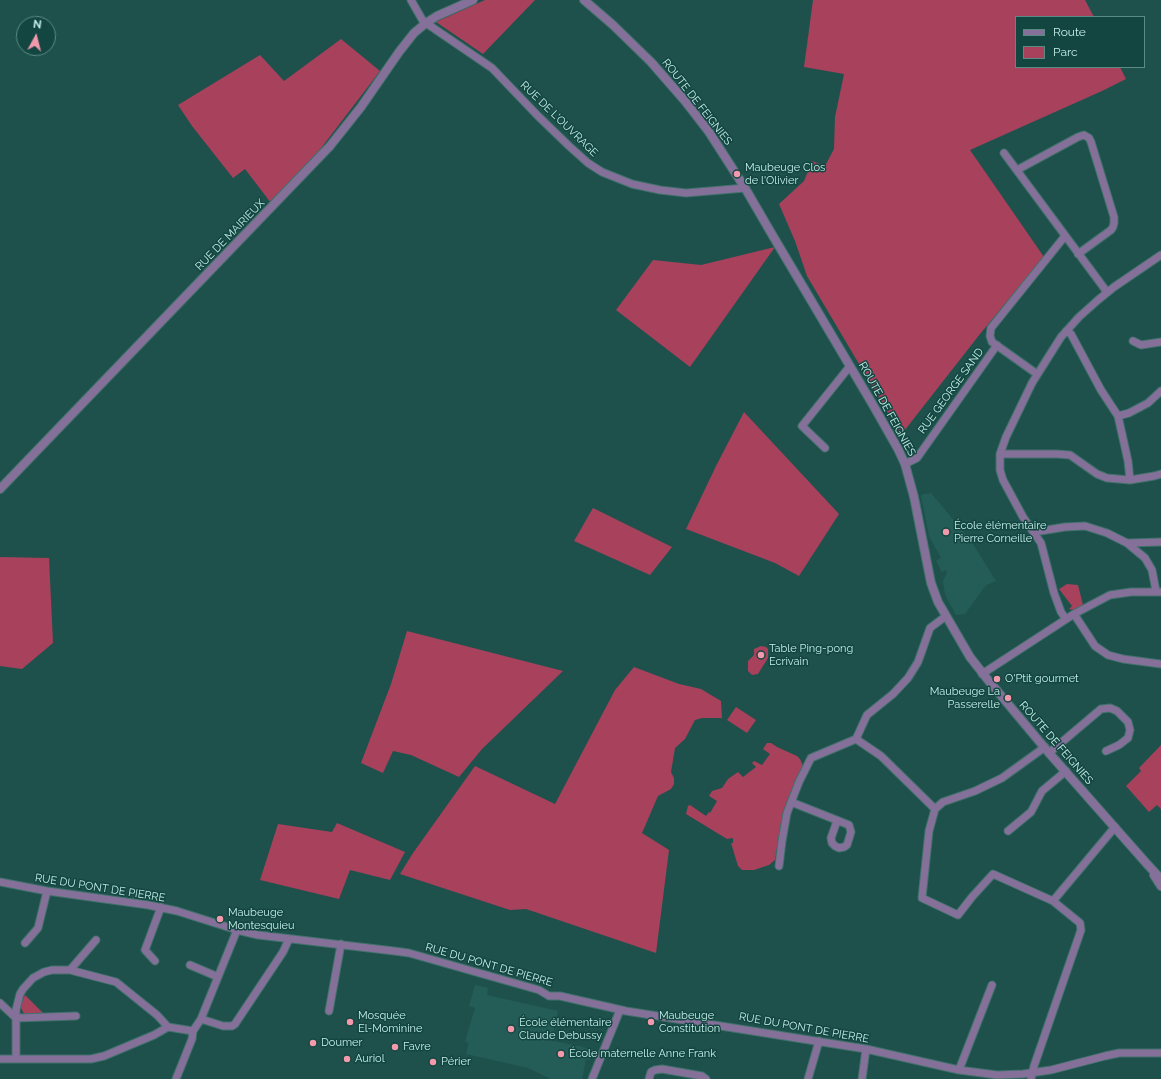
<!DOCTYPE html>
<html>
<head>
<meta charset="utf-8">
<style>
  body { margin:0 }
  #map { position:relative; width:1161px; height:1079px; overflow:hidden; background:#1f514c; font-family:Raleway,sans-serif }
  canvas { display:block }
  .legend { position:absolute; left:1015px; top:16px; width:130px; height:52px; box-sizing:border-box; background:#134641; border:1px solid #5a8a84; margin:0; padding:5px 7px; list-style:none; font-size:12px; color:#c4efe9 }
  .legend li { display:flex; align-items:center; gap:8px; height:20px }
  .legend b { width:20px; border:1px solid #5a8a84 }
  .north { position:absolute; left:16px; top:16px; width:40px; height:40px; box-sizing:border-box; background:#134641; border:1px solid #5a8a84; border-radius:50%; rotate:7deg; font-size:11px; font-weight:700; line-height:16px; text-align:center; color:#c4efe9 }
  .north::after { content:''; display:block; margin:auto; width:14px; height:18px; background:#f29aac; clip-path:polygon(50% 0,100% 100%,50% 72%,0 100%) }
</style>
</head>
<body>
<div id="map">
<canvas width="1161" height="1079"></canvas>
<ul class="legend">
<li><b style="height:5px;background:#847099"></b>Route</li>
<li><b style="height:11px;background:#a7415c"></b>Parc</li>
</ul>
<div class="north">N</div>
</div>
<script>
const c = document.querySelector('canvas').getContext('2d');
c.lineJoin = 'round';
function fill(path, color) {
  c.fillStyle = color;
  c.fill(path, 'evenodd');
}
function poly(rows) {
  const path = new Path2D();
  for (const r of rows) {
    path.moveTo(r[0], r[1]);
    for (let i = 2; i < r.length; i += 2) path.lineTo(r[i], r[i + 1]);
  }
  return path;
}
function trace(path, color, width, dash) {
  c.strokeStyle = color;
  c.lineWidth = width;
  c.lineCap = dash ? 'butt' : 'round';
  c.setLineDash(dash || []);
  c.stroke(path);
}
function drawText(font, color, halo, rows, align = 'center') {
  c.font = font + ' Raleway,sans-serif';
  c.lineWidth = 3;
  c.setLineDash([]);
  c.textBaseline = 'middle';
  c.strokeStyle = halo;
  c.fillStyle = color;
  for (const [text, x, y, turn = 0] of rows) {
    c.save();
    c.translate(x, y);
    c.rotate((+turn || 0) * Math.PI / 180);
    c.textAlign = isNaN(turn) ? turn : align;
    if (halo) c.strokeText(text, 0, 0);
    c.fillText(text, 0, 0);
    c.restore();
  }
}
const built = poly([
  [931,493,971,541,996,581,986,585,965,614,956,615,945,595,943,581,947,573,946,570,942,572,936,561,941,558,929,536,921,495],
  [475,985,488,988,487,995,558,1011,552,1036,537,1033,535,1037,592,1049,590,1060,586,1059,582,1079,551,1079,528,1068,466,1054,469,1043,465,1042,475,1008,469,1006]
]);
const green = poly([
  [485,0,535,0,483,54,436,22],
  [813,0,1085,0,1094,17,1016,17,1016,67,1120,67,1126,79,1102,91,970,150,1044,257,980,334,901,435,807,276,795,241,779,204,804,181,812,161,825,166,834,149,835,117,844,74,804,67],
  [341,39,380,71,312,160,271,203,245,169,233,178,192,126,178,105,260,55,284,81],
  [775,247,690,367,616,310,653,260,701,265],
  [744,412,839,514,799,576,775,563,686,529,716,466],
  [593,508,672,547,650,575,574,541],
  [0,557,49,558,53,643,22,669,0,666],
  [1067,584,1078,585,1083,605,1074,610,1069,609,1072,606,1059,589],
  [407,631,563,671,482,749,459,777,411,755,393,751,383,773,361,763,391,684],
  [761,646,766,647,768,649,768,658,758,674,752,675,748,671,748,661,754,655,754,649],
  [634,667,679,684,701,689,721,701,722,718,702,718,695,720,685,739,675,748,671,772,674,778,674,784,671,789,658,796,642,833,669,850,656,953,526,909,510,910,400,874,413,853,475,766,555,804,615,690],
  [736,707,756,720,747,733,727,720],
  [767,743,771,743,777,747,797,756,800,759,803,766,785,807,781,825,775,860,769,865,754,870,742,870,738,866,731,843,733,843,733,838,727,839,686,814,688,806,690,805,706,816,709,812,710,813,717,801,709,796,712,791,722,788,728,779,738,772,743,777,756,767,752,763,754,761,762,765,770,754,763,749],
  [1161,745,1161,809,1157,805,1149,812,1126,786,1141,771,1139,768],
  [337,823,405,852,390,880,350,870,339,899,260,880,278,824,332,832],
  [25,995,45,1015,24,1014,20,1006]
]);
const minor = poly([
  [411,0,423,21,492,68,538,116,569,146,588,163,602,172,632,184,660,190,686,193,745,188],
  [1004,153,1107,292],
  [1017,170,1078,137,1084,135,1089,138,1091,142,1114,217,1114,223,1113,227,1111,230,1078,254],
  [1066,331,1071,334,1101,390,1118,416,1128,461,1130,480],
  [1133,341,1141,345,1161,342],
  [1037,374,992,342,990,336,991,328,1065,236],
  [1118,416,1129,413,1148,403,1161,391],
  [825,448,802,426,850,366],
  [1000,454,1057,454,1070,455,1097,474,1107,478,1130,480,1154,476,1161,474],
  [905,464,917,458,997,345],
  [1034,532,1065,527,1085,526,1107,533,1127,543,1145,558,1152,570,1156,591],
  [1127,543,1161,542],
  [1074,614,1095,646,1108,655,1123,659,1161,664],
  [1066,619,1061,612,1054,593,1041,543,1023,517,1003,480,1000,470,1000,454,1006,437,1032,383,1061,337,1079,317,1098,300,1114,287,1161,255],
  [982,674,1074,614,1110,595,1131,592,1161,592],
  [856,739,881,756,935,809,929,831,922,898,958,915,972,897,993,874,1053,901],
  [856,739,867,715,893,694,908,678,918,662,930,628,946,616],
  [1049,753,1101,709,1110,708,1117,711,1128,722,1130,730,1128,738,1119,745,1106,751],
  [791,802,849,825,851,832,847,845,844,847,839,848,835,846,832,843,831,838,837,821],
  [935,809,943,802,975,791,1002,778,1045,747],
  [1008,831,1031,812,1042,791,1066,771],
  [779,866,782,841,787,813,799,782,811,758,856,739],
  [0,882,47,891,148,905,177,911,237,930,258,935,394,951,409,953,525,986,539,990,549,996,560,996,626,1011,866,1049,959,1070,997,1075,1023,1074,1051,1070,1105,1056,1119,1053,1161,1053],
  [25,943,38,928,47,891],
  [155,961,145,950,161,907],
  [190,965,218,977],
  [70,970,96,940],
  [0,1003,16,1018,76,1016],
  [329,1011,341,944],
  [201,1019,223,1026,232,1026,235,1024,283,952,289,939],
  [168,1027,193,1031],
  [0,1059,91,1059,104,1056,154,1035,168,1027],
  [16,1059,16,1010,20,994,23,989,33,978,44,972,52,970,70,970,116,982,157,1015,168,1027],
  [959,1070,992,985],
  [176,1079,192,1039,193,1031,201,1019,237,930],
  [592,1079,620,1010],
  [649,1079,651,1072,655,1070,662,1069,702,1076,706,1079],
  [808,1079,819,1041],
  [862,1079,866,1049],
  [1031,1079,1034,1066,1081,930,1080,923,1053,901,1115,827]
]);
const tertiary = poly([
  [584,0,613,25,651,62,685,101,709,132,745,188,770,231,873,405,898,449,905,464,914,497,931,583,938,602,970,657,988,680,1049,753,1147,864,1161,879],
  [0,489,330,146,361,107,399,52,414,33,426,23,437,16,473,0],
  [1154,875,1161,886]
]);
const markers = [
  [737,174,4,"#f29aac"],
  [946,532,4,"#f29aac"],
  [761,655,4,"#f29aac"],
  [997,679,4,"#f29aac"],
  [1008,698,4,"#f29aac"],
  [220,919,4,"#f29aac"],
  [350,1022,4,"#f29aac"],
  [651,1022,4,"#f29aac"],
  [511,1029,4,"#f29aac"],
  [313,1043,4,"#f29aac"],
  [395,1047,4,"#f29aac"],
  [561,1054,4,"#f29aac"],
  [347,1059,4,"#f29aac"],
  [433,1062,4,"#f29aac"]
];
const streetNames = [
  ["ROUTE DE FEIGNIES",697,102,52],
  ["RUE DE L'OUVRAGE",559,119,44],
  ["RUE DE MAIRIEUX",230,235,-46],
  ["RUE GEORGE SAND",951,391,-54],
  ["ROUTE DE FEIGNIES",887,409,61],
  ["ROUTE DE FEIGNIES",1056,743,49],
  ["RUE DU PONT DE PIERRE",100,888,9],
  ["RUE DU PONT DE PIERRE",489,965,16],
  ["RUE DU PONT DE PIERRE",804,1028,10]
];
const poiNames = [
  ["Maubeuge Clos",745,168],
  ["de l'Olivier",745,181],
  ["École élémentaire",954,526],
  ["Pierre Corneille",954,539],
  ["Table Ping-pong",769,649],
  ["Ecrivain",769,662],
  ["O'Ptit gourmet",1005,679],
  ["Maubeuge La",1000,692,"right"],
  ["Passerelle",1000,705,"right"],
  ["Maubeuge",228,913],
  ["Montesquieu",228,926],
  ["Mosquée",358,1016],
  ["El-Mominine",358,1029],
  ["Maubeuge",659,1016],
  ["Constitution",659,1029],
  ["École élémentaire",519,1023],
  ["Claude Debussy",519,1036],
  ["Doumer",321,1043],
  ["Favre",403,1047],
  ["École maternelle Anne Frank",569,1054],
  ["Auriol",355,1059],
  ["Périer",441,1062]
];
fill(built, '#245d57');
fill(green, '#a7415c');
trace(minor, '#40716b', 9);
trace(tertiary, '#40716b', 10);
trace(minor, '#847099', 7);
trace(tertiary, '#847099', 8);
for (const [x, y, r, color] of markers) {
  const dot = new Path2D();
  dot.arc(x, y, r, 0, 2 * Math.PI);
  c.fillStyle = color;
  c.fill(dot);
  trace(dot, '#134641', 1.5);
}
drawText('11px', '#c4efe9', '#134641', streetNames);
drawText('11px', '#c4efe9', '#134641', poiNames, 'left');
</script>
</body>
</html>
